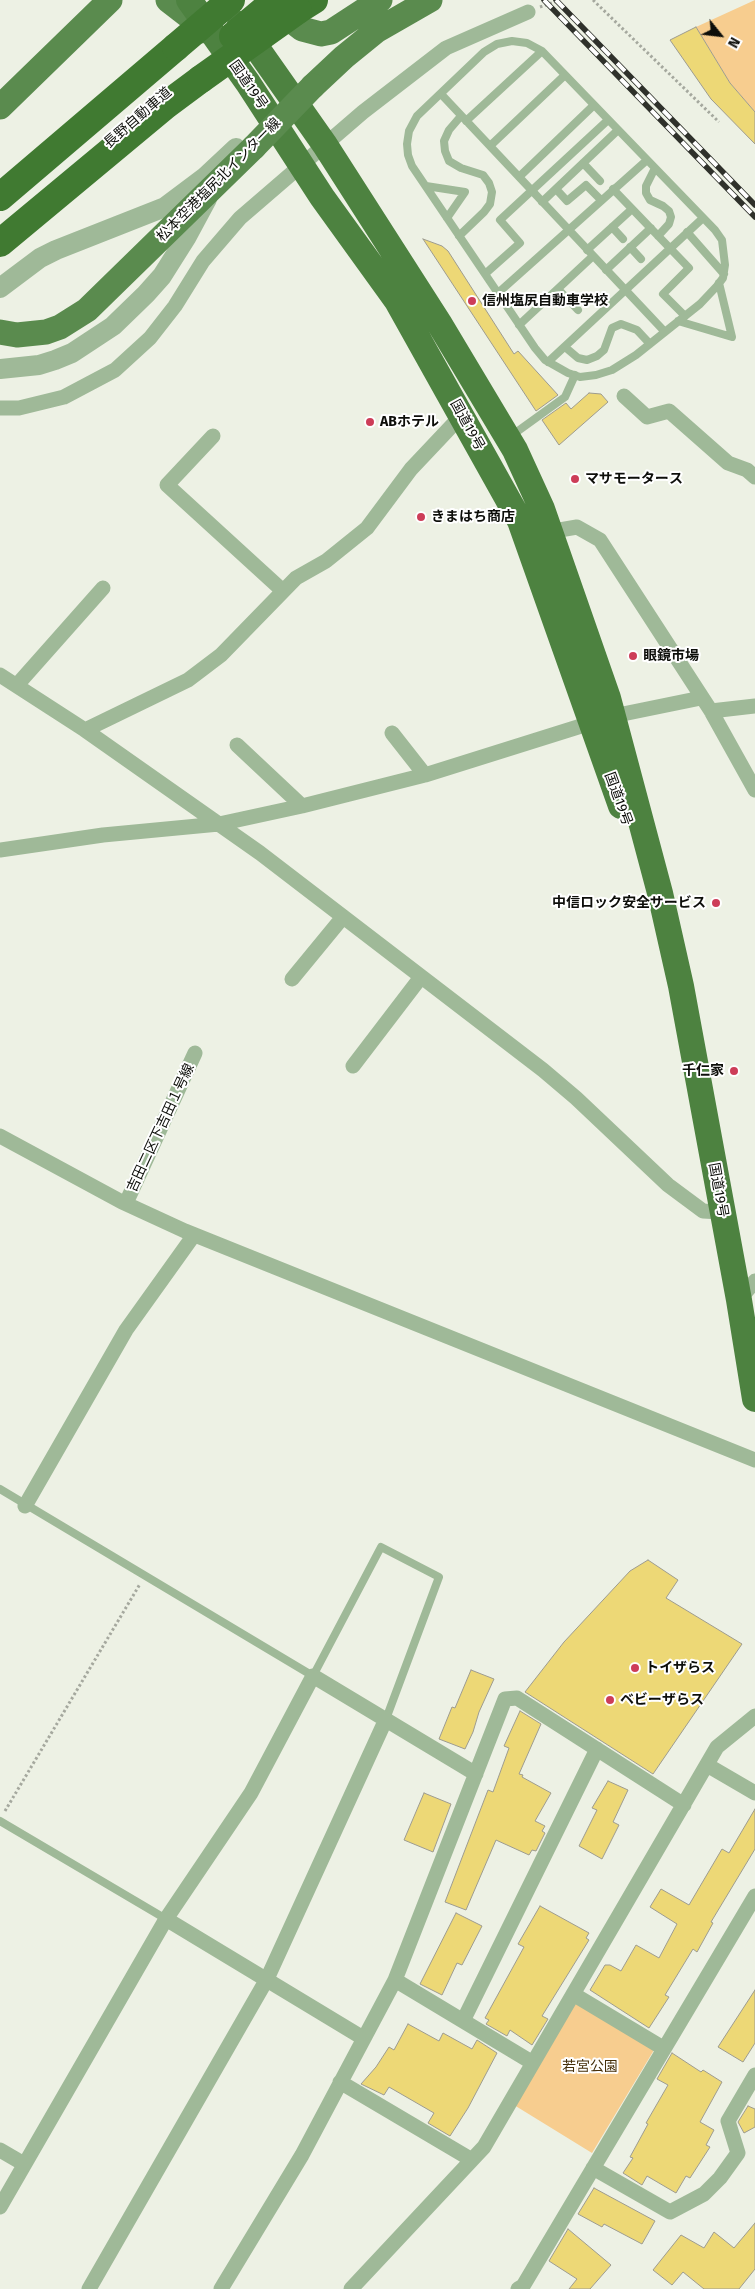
<!DOCTYPE html>
<html>
<head>
<meta charset="utf-8">
<style>
  body { margin:0 }
  #map { position:relative; width:755px; height:2289px; overflow:hidden; background:#edf1e4; font-family:"Fira Sans",sans-serif }
  canvas { display:block }
  .north { position:absolute; left:695px; top:10px; width:50px; height:50px; -webkit-text-stroke:4px #fff; paint-order:stroke; rotate:119deg; font-size:14px; font-weight:700; line-height:20px; text-align:center; color:#0d0e0a }
  .north::after { content:''; display:block; margin:auto; width:18px; height:22px; background:#0d0e0a; clip-path:polygon(50% 0,100% 100%,50% 72%,0 100%) }
</style>
</head>
<body>
<div id="map">
<canvas width="755" height="2289"></canvas>
<div class="north">N</div>
</div>
<script>
const c = document.querySelector('canvas').getContext('2d');
c.lineJoin = 'round';
function fill(path, color) {
  c.fillStyle = color;
  c.fill(path, 'evenodd');
}
function poly(rows) {
  const path = new Path2D();
  for (const r of rows) {
    path.moveTo(r[0], r[1]);
    for (let i = 2; i < r.length; i += 2) path.lineTo(r[i], r[i + 1]);
  }
  return path;
}
function trace(path, color, width, dash) {
  c.strokeStyle = color;
  c.lineWidth = width;
  c.lineCap = dash ? 'butt' : 'round';
  c.setLineDash(dash || []);
  c.stroke(path);
}
function drawText(font, color, halo, rows, align = 'center') {
  c.font = font + ' "Fira Sans","Noto Sans JP",sans-serif';
  c.lineWidth = 4;
  c.setLineDash([]);
  c.textBaseline = 'middle';
  c.strokeStyle = halo;
  c.fillStyle = color;
  for (const [text, x, y, turn = 0] of rows) {
    c.save();
    c.translate(x, y);
    c.rotate((+turn || 0) * Math.PI / 180);
    c.textAlign = isNaN(turn) ? turn : align;
    if (halo) c.strokeText(text, 0, 0);
    c.fillText(text, 0, 0);
    c.restore();
  }
}
const green = poly([
  [755,0,755,112,730,83,696,27],
  [574,2001,654,2050,592,2153,514,2105]
]);
const building = poly([
  [696,27,730,83,755,112,755,144,711,99,670,40,696,27],
  [423,239,442,246,448,251,514,354,518,351,558,395,536,411,423,239],
  [589,393,601,394,608,402,559,445,542,420,566,403,571,409,589,393],
  [648,1560,678,1580,666,1598,742,1644,653,1774,525,1692,564,1642,630,1571,648,1560],
  [471,1670,494,1679,479,1712,473,1732,465,1749,439,1739,452,1707,455,1708,471,1670],
  [520,1711,541,1724,519,1774,523,1775,522,1777,551,1793,535,1821,545,1826,542,1831,545,1833,536,1851,532,1850,529,1855,496,1840,466,1910,445,1902,488,1790,493,1792,509,1748,504,1746,520,1711],
  [608,1781,628,1790,613,1822,619,1825,602,1859,579,1846,597,1810,592,1808,608,1781],
  [424,1793,451,1804,433,1852,404,1840,424,1793],
  [755,1809,755,1849,711,1922,713,1923,697,1952,693,1949,665,1995,669,1997,649,2028,590,1990,605,1965,610,1965,621,1971,636,1945,659,1958,677,1924,650,1907,661,1889,689,1905,722,1849,729,1853,755,1809],
  [540,1906,589,1933,586,1938,589,1940,542,2016,548,2019,532,2045,510,2030,507,2036,486,2024,489,2020,485,2018,524,1947,518,1944,540,1906],
  [456,1913,482,1926,462,1965,457,1963,442,1995,420,1984,456,1913],
  [755,1990,755,2043,743,2062,718,2047,755,1990],
  [408,2024,439,2041,443,2033,472,2049,477,2040,497,2053,468,2108,450,2136,428,2123,434,2113,389,2087,384,2095,361,2084,376,2067,389,2047,394,2050,408,2024],
  [672,2053,701,2072,703,2070,722,2082,700,2122,714,2130,706,2145,710,2147,690,2178,686,2176,676,2193,647,2176,642,2185,623,2173,633,2158,630,2157,648,2124,646,2123,668,2085,657,2079,672,2053],
  [748,2106,755,2109,755,2127,744,2133,738,2122,748,2106],
  [594,2188,655,2221,642,2244,604,2224,602,2227,578,2214,594,2188],
  [755,2223,755,2269,739,2289,704,2289,683,2272,672,2285,653,2270,681,2235,704,2248,714,2232,734,2248,755,2223],
  [568,2229,611,2265,590,2289,569,2289,577,2279,549,2261,568,2229]
]);
const path = poly([
  [593,0,719,122],
  [540,7,560,0],
  [5,1811,140,1584]
]);
const service = poly([
  [512,41,527,43,542,51,715,230,722,240,725,265,723,278,717,286,700,304,636,355,612,370,596,375,580,377,568,373,545,360,535,348,412,166,408,155,407,144,409,131,417,116,484,52,497,44,512,41],
  [441,94,665,332],
  [466,121,542,51],
  [490,146,565,75],
  [583,163,600,181],
  [655,168,646,186,646,193,650,200,663,206,669,211,671,217,669,224,658,236],
  [519,177,594,105],
  [426,186,465,192,447,218],
  [556,189,567,201,586,185,601,200],
  [613,189,689,268,663,294,685,316],
  [542,202,618,130],
  [612,227,623,239],
  [687,232,724,274],
  [459,236,484,212,490,204,492,192,489,183,483,175,461,168,449,161,445,151,444,141,449,130,461,116],
  [630,247,641,259],
  [587,250,632,209],
  [606,270,651,228],
  [485,274,520,243,500,220,608,120],
  [558,289,578,310],
  [498,293,647,160],
  [678,321,732,337,719,283],
  [519,325,593,256],
  [565,347,578,358,587,360,597,356,604,350,612,328,621,324,637,330,650,344],
  [548,362,703,218],
  [511,436,565,397,575,375],
  [0,1489,313,1676,381,1547,439,1577,386,1719],
  [0,1821,166,1919]
]);
const minor = poly([
  [624,396,647,417,669,411,728,463,747,470,755,477],
  [0,408,19,408,64,397,115,370,150,338,175,306,203,261,240,218,363,112,446,48,528,12],
  [213,436,167,485,283,591],
  [542,533,577,527,600,540,711,711,755,790],
  [0,675,85,730,260,853,543,1070,576,1098,668,1185,703,1211,721,1212],
  [17,685,103,588],
  [711,711,755,706],
  [85,730,188,680,221,655,296,578,326,561,367,528,411,469,462,415],
  [392,733,425,775],
  [237,745,302,806],
  [0,850,103,835,219,824,302,806,425,775,613,716,701,698],
  [292,979,343,917],
  [353,1066,421,977],
  [0,1136,122,1202,185,1231,755,1460],
  [126,1203,195,1053],
  [739,1300,755,1281],
  [25,1506,126,1330,194,1235],
  [707,1765,755,1793],
  [166,1919,363,2038],
  [395,1980,533,2063],
  [573,1994,663,2048],
  [463,2021,597,1749],
  [340,2082,472,2160],
  [0,2150,24,2164],
  [593,2168,670,2212,704,2194,720,2178,738,2153,728,2121,755,2075],
  [0,2207,166,1919,251,1793,313,1676,476,1774],
  [89,2289,267,1979,386,1719],
  [221,2289,302,2155,395,1980,505,1699,517,1698,684,1805],
  [351,2289,484,2147,717,1747,755,1716],
  [518,2289,523,2286,755,1896]
]);
const tertiary = poly([
  [0,288,40,258,56,250,165,207,205,177,236,148],
  [0,369,39,365,55,360,72,353,113,326,146,294,162,276,186,238,207,199]
]);
const primary = poly([
  [168,0,190,17,201,31],
  [274,2,293,22,302,29,321,34,331,32,380,0],
  [313,86,344,57,376,31,430,0],
  [0,107,110,0],
  [0,332,17,335,46,332,60,327,87,310,254,147]
]);
const trunk = poly([
  [189,0,248,83,322,197,397,301,520,521,621,806],
  [240,24,325,145,439,323,515,450,542,509,608,698,660,893,681,986,739,1300,755,1399]
]);
const motorway = poly([
  [298,10,314,0],
  [0,197,176,47],
  [0,243,166,105,201,79]
]);
const rail = poly([
  [544,0,755,217],
  [556,0,755,205]
]);
const primaryBridge = poly([
  [254,147,313,86]
]);
const motorwayBridge = poly([
  [233,36,276,0],
  [176,47,231,0],
  [201,79,298,10]
]);
const markers = [
  [472,301,5,"#cd3d58"],
  [370,422,5,"#cd3d58"],
  [575,479,5,"#cd3d58"],
  [421,517,5,"#cd3d58"],
  [633,656,5,"#cd3d58"],
  [716,903,5,"#cd3d58"],
  [734,1071,5,"#cd3d58"],
  [635,1668,5,"#cd3d58"],
  [610,1700,5,"#cd3d58"]
];
const streetNames = [
  ["国道19号",248,85,55],
  ["長野自動車道",138,118,-41],
  ["松本空港塩尻北インター線",219,180,-45],
  ["国道19号",467,425,61],
  ["国道19号",618,799,70],
  ["吉田二区下吉田１号線",161,1128,-65],
  ["国道19号",718,1190,80]
];
const poiNames = [
  ["信州塩尻自動車学校",482,301],
  ["ABホテル",380,422],
  ["マサモータース",585,479],
  ["きまはち商店",431,517],
  ["眼鏡市場",643,656],
  ["中信ロック安全サービス",706,903,"right"],
  ["千仁家",724,1071,"right"],
  ["トイザらス",645,1668],
  ["ベビーザらス",620,1700]
];
const parkNames = [
  ["若宮公園",590,2067]
];
fill(green, '#f7cd8f');
fill(building, '#edd876');
trace(building, '#9d9b8f', 1);
trace(path, '#a5a89e', 3, [2.5, 2.5]);
trace(service, '#9fb998', 8);
trace(minor, '#9fb998', 15);
trace(tertiary, '#9fb998', 20);
trace(primary, '#5a8b4e', 25);
trace(trunk, '#4d8240', 26);
trace(motorway, '#407a31', 28);
trace(rail, '#2f312b', 5.5);
trace(rail, '#fff', 4, [11]);
trace(primaryBridge, '#5a8b4e', 25);
trace(motorwayBridge, '#407a31', 28);
for (const [x, y, r, color] of markers) {
  const dot = new Path2D();
  dot.arc(x, y, r, 0, 2 * Math.PI);
  c.fillStyle = color;
  c.fill(dot);
  trace(dot, '#fff', 2);
}
drawText('14px', '#0d0e0a', '#fff', streetNames);
drawText('bold 14px', '#0d0e0a', '#fff', poiNames, 'left');
drawText('14px', '#452f09', '#fff', parkNames);
</script>
</body>
</html>
